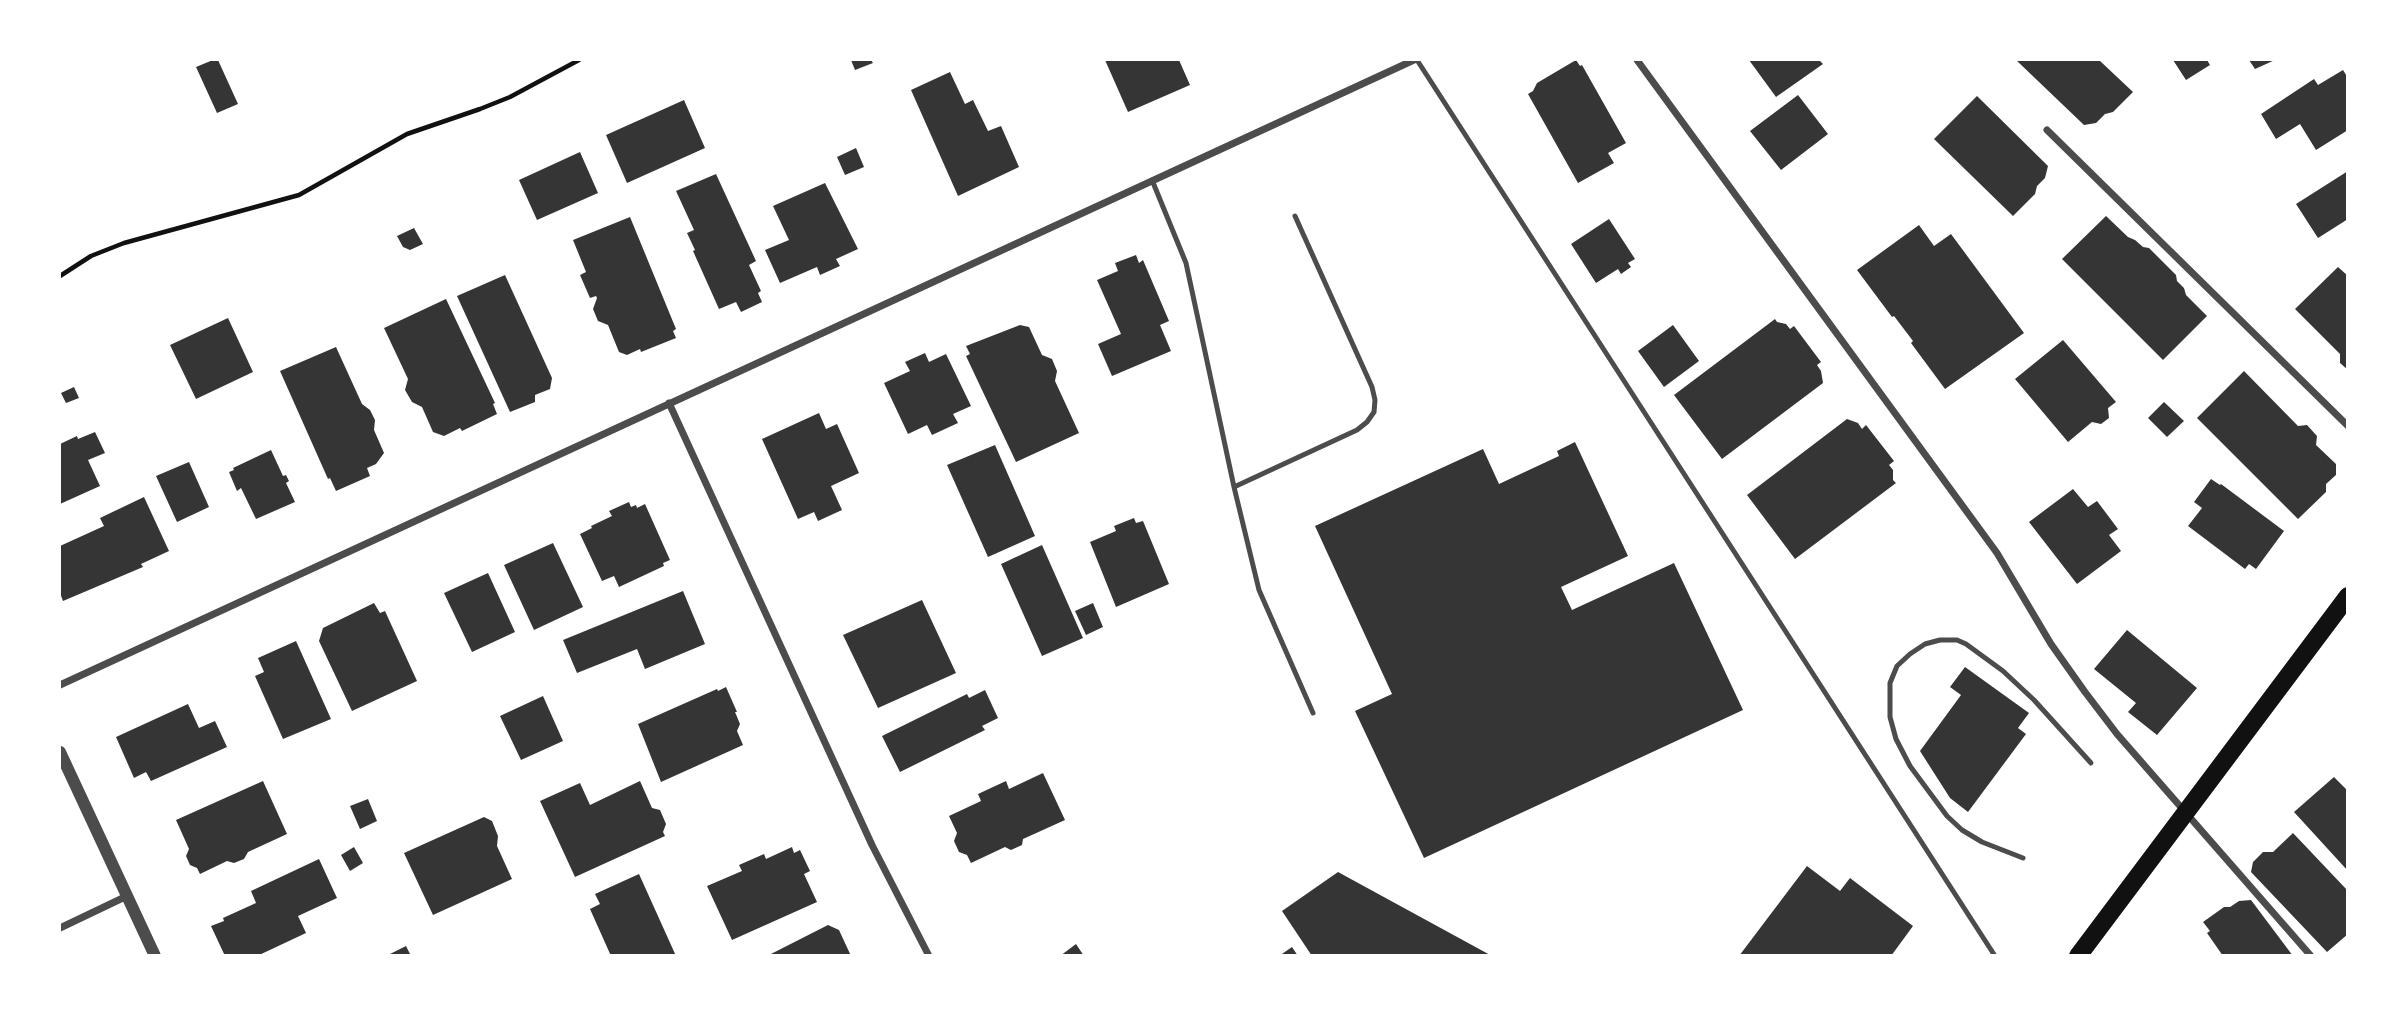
<!DOCTYPE html>
<html>
<head>
<meta charset="utf-8">
<style>
  body { margin:0 }
  #map { position:relative; width:2407px; height:1015px; overflow:hidden; background:#fff; font-family:"Work Sans",sans-serif }
  canvas { display:block }
  .frame { position:absolute; inset:0; border:61px solid #fff; pointer-events:none }
</style>
</head>
<body>
<div id="map">
<canvas width="2407" height="1015"></canvas>
<div class="frame"></div>
</div>
<script>
const c = document.querySelector('canvas').getContext('2d');
c.lineJoin = 'round';
function fill(path, color) {
  c.fillStyle = color;
  c.fill(path, 'evenodd');
}
function poly(rows) {
  const path = new Path2D();
  for (const r of rows) {
    path.moveTo(r[0], r[1]);
    for (let i = 2; i < r.length; i += 2) path.lineTo(r[i], r[i + 1]);
  }
  return path;
}
function trace(path, color, width, dash) {
  c.strokeStyle = color;
  c.lineWidth = width;
  c.lineCap = dash ? 'butt' : 'round';
  c.setLineDash(dash || []);
  c.stroke(path);
}
const building = poly([
  [213,60,218,60,238,104,217,113,196,67],
  [851,60,871,60,873,63,855,70],
  [1105,60,1179,60,1190,85,1128,112],
  [1576,60,1580,66,1582,65,1626,143,1608,153,1614,163,1578,183,1528,94,1533,91,1537,83],
  [1749,60,1819,60,1823,64,1776,97],
  [2016,60,2099,60,2133,92,2113,112,2105,114,2096,123,2084,125],
  [2173,60,2207,60,2210,65,2186,80],
  [2249,60,2275,60,2255,69],
  [2343,70,2348,78,2348,130,2316,150,2300,124,2276,139,2261,114,2314,79,2318,85],
  [950,72,965,104,973,100,988,131,1001,126,1019,167,958,196,911,90],
  [1798,95,1828,134,1781,170,1750,131],
  [1977,96,2048,166,2045,178,2037,186,2035,194,2013,216,1934,139],
  [684,100,705,148,627,183,606,135],
  [856,148,864,167,845,175,837,157],
  [580,152,598,193,537,220,519,180],
  [2348,171,2348,219,2318,238,2296,204],
  [716,174,756,261,749,265,761,291,758,293,762,302,741,312,736,302,719,309,693,251,695,250,687,233,694,230,676,191],
  [825,183,858,249,836,259,840,266,820,275,817,267,780,283,765,250,789,240,773,206],
  [2106,216,2128,237,2135,240,2143,247,2149,248,2176,275,2177,281,2184,288,2186,295,2207,316,2163,360,2062,259],
  [630,217,676,329,673,331,676,338,641,352,640,349,627,355,619,352,608,325,598,321,593,309,597,298,596,296,590,298,580,275,586,272,573,240],
  [1609,219,1635,259,1628,263,1631,267,1621,274,1618,269,1596,283,1571,244],
  [1919,225,1934,246,1951,234,2024,333,1945,389,1911,343,1913,341,1894,316,1892,317,1857,270],
  [414,228,423,244,410,250,403,247,397,236],
  [1136,255,1139,263,1143,260,1169,321,1160,325,1171,351,1112,376,1098,344,1121,334,1097,280,1118,271,1115,263],
  [2338,267,2348,276,2348,370,2340,363,2340,354,2295,309],
  [505,275,552,378,550,389,535,395,535,402,510,412,457,296],
  [446,299,495,403,493,404,497,414,462,431,460,428,444,436,433,432,422,407,412,402,405,390,408,379,384,328],
  [228,318,253,372,196,399,170,345],
  [1775,319,1777,322,1786,324,1790,329,1794,326,1821,362,1817,365,1821,371,1823,383,1722,459,1674,395],
  [1020,325,1029,327,1042,355,1052,359,1057,371,1055,381,1079,433,1016,462,966,356,970,354,966,346],
  [1673,325,1699,361,1664,387,1638,351],
  [2063,340,2116,402,2108,408,2109,418,2101,424,2092,422,2068,442,2015,379],
  [336,347,362,404,370,410,375,420,374,430,384,453,376,464,367,468,370,476,336,491,330,478,328,479,280,371],
  [925,353,929,362,946,354,971,406,953,414,958,423,932,435,927,425,908,434,884,383,910,371,905,362],
  [2244,371,2298,426,2307,425,2317,436,2316,445,2336,464,2336,475,2326,484,2326,492,2298,519,2197,418],
  [74,387,79,398,66,403,61,393],
  [2164,402,2184,421,2167,437,2148,418],
  [819,413,826,429,837,424,859,473,831,486,842,510,818,521,814,512,798,519,762,439],
  [1847,419,1858,423,1862,429,1866,425,1894,461,1889,465,1893,470,1893,480,1896,483,1795,559,1747,495],
  [95,432,105,453,88,460,100,486,60,504,60,444,77,436,78,439],
  [1575,442,1628,556,1561,587,1572,610,1674,563,1743,710,1424,858,1355,711,1392,694,1315,526,1483,449,1499,484,1559,456,1557,451],
  [995,445,1035,536,988,557,947,465],
  [271,450,283,476,286,475,289,481,286,483,295,502,256,519,241,488,237,491,229,472,234,470,233,468],
  [189,462,209,507,177,522,156,476],
  [2211,479,2220,485,2221,484,2284,531,2256,569,2249,564,2245,569,2188,526,2202,508,2194,502],
  [2073,489,2088,507,2097,501,2118,529,2109,535,2121,551,2077,584,2029,522],
  [144,497,169,551,141,564,143,567,63,601,60,593,60,546,104,526,100,518],
  [629,502,631,507,636,505,637,508,645,504,670,560,663,563,664,566,619,587,614,576,602,581,580,534,592,528,591,526,612,516,609,511],
  [1134,518,1136,523,1143,521,1169,584,1116,607,1090,542,1116,531,1114,526],
  [553,543,583,607,534,630,504,565],
  [1042,545,1083,638,1042,656,1001,564],
  [488,573,515,632,472,652,444,593],
  [683,591,705,644,645,669,637,649,577,673,563,640],
  [922,600,956,673,878,708,843,635],
  [374,603,380,613,385,611,417,681,352,711,319,641,323,628],
  [1093,603,1103,627,1086,635,1075,611],
  [2127,630,2197,688,2157,735,2128,712,2136,703,2094,669],
  [296,641,331,719,283,739,255,676,264,672,258,658],
  [1965,667,2029,713,2018,728,2026,734,1968,812,1950,798,1920,751,1961,695,1950,687],
  [726,687,737,712,735,712,740,724,737,731,743,745,661,782,638,724,717,689,718,691],
  [985,690,998,718,982,726,985,730,900,772,882,736,967,694,969,698],
  [543,696,563,741,521,760,500,716],
  [188,704,199,728,215,721,227,747,151,781,146,772,134,778,116,737],
  [1043,773,1065,820,1023,839,1022,845,1011,850,1005,847,971,863,967,855,959,852,954,841,957,833,949,816,981,801,978,794,1006,781,1009,789],
  [2334,777,2348,791,2348,871,2294,812],
  [263,781,287,834,248,852,244,859,234,863,227,861,200,874,197,868,190,865,186,856,189,849,176,820],
  [640,781,652,808,660,810,666,824,663,832,665,836,575,877,540,801,580,783,590,805],
  [368,799,377,821,360,829,350,806],
  [484,817,492,821,498,836,497,846,512,879,433,915,404,853],
  [2293,833,2348,891,2348,934,2327,952,2251,872,2253,862,2263,852,2273,852],
  [354,847,363,863,350,871,341,855],
  [792,847,794,853,800,850,810,871,804,874,817,902,732,940,707,886,742,871,739,865,764,854,766,859],
  [319,859,337,898,298,916,306,933,257,956,225,956,211,926,224,921,223,918,256,903,251,891],
  [1807,866,1840,891,1850,878,1913,926,1891,956,1739,956],
  [1338,872,1492,956,1312,956,1282,911],
  [639,874,676,956,611,956,590,909,600,904,595,894],
  [2251,900,2293,956,2223,956,2207,933,2210,931,2203,922,2224,907,2230,907,2239,901],
  [828,925,839,930,851,956,767,956],
  [1076,944,1084,956,1060,956],
  [406,946,411,956,386,956],
  [1292,947,1298,956,1279,956]
]);
const path = poly([
  [60,276,91,256,124,243,299,195,407,134,480,109,510,97,579,60]
]);
const service = poly([
  [1417,60,1995,956],
  [1152,180,1186,263,1234,487,1357,430,1367,422,1374,412,1375,400,1372,387,1295,216],
  [1234,487,1259,590,1313,713],
  [2023,858,1982,842,1962,830,1947,816,1910,766,1896,739,1890,717,1890,683,1897,666,1910,654,1925,644,1940,640,1957,640,1966,644,2003,671,2034,700,2091,763]
]);
const minor = poly([
  [1637,60,1997,553,2051,644,2085,692,2117,734,2311,956],
  [2047,130,2348,426],
  [669,403,872,845,929,956],
  [60,685,1414,60],
  [60,928,127,896]
]);
const tertiary = poly([
  [60,752,155,956]
]);
const primary = poly([
  [2078,956,2348,596]
]);
fill(building, '#353535');
trace(path, '#111', 4.5);
trace(service, '#4c4c4c', 5);
trace(minor, '#4c4c4c', 7);
trace(tertiary, '#4c4c4c', 12);
trace(primary, '#111', 18);
</script>
</body>
</html>
